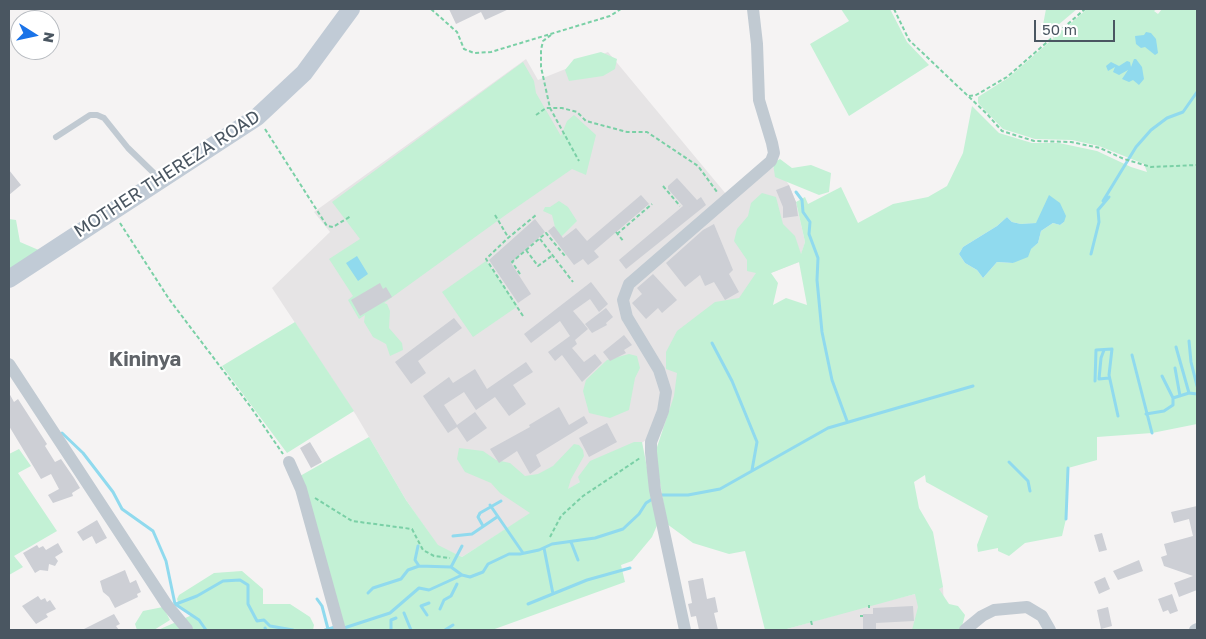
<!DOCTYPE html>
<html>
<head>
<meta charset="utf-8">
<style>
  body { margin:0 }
  #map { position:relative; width:1206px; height:639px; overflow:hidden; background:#f5f3f3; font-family:"Golos Text",sans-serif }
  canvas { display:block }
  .frame { position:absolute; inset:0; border:10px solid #4a5661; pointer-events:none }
  .north { position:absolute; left:10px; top:10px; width:50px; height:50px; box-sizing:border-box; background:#fff; border:1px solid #b7bbc0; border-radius:50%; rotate:100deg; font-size:14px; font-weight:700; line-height:20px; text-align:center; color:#4a5661 }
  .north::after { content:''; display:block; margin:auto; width:18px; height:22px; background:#1a73e8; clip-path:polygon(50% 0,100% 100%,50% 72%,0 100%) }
  .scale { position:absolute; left:1034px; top:20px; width:81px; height:22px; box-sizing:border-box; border:2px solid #4a5661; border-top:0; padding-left:6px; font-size:15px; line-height:18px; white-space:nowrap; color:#4a5661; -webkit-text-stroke:4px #fff; paint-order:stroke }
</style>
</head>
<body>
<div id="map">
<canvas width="1206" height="639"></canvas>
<div class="frame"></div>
<div class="north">N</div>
<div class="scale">50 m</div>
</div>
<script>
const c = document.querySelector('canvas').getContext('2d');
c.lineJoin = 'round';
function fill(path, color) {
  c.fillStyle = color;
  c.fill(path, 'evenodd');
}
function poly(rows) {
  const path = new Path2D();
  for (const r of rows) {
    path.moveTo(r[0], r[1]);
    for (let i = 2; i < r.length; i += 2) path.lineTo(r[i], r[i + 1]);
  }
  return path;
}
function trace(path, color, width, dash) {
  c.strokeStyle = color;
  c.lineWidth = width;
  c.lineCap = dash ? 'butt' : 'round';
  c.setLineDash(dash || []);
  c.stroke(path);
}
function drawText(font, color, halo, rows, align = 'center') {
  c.font = font + ' "Golos Text",sans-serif';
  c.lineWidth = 4.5;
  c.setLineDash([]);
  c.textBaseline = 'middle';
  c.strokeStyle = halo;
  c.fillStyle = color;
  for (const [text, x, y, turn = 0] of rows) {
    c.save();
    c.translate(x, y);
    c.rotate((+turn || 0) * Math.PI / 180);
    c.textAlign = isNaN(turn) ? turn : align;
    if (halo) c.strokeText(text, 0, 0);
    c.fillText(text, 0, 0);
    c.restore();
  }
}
const education = poly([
  [608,52,726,194,776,166,789,185,796,202,805,242,799,262,771,273,695,409,462,557,438,546,406,500,356,415,272,288,330,232,314,212,526,59,538,80],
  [943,587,945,630,783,630,871,605]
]);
const green = poly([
  [841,9,890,9,907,42,929,65,849,116,810,44,849,21],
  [1046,9,1077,9,1051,31,1043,25],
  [1087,9,1157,9,1154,11,1158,14,1162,9,1197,9,1197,424,1152,433,1097,437,1097,460,1068,468,1066,519,1062,536,1025,543,1009,556,998,551,998,548,978,552,977,545,988,516,926,482,925,475,914,482,919,508,933,532,943,587,939,589,949,604,958,606,965,615,961,630,912,630,918,607,915,594,783,630,765,630,745,551,729,554,693,543,667,524,655,453,674,396,677,373,666,369,666,352,677,331,715,302,739,298,756,273,747,271,747,260,734,241,737,229,748,216,751,203,762,193,776,197,783,224,795,236,801,254,805,242,796,202,805,197,808,204,841,187,858,223,893,204,928,197,947,186,963,153,972,106,999,133,1032,143,1059,143,1097,151,1131,167,1147,172,1144,164,1099,146,1072,140,1035,139,1003,129,978,103,978,97,1008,78],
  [1007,217,1012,222,1021,224,1064,222,1060,225,1053,223,1041,231,1038,243,1013,263,997,262,983,278,977,270,965,263,959,254,963,247,997,226],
  [799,262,807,305,786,298,773,305,778,283,771,273],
  [601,52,617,59,615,69,603,76,569,81,565,70,574,59],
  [523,62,534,81,536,93,561,136,567,121,574,115,596,135,586,175,572,169,507,214,384,303,387,304,390,311,389,328,402,343,403,350,390,356,386,344,373,337,364,322,365,315,359,319,348,300,353,296,329,259,360,239,332,202],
  [780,159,792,168,811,165,831,173,829,192,819,195,775,177,773,163],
  [559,201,568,207,577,221,561,237,557,235,552,215,543,211,545,207,550,207],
  [9,219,16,220,20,242,41,251,9,280],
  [486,261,518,306,473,337,442,292],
  [295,322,354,411,287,453,222,366],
  [629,354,637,356,640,368,635,378,629,410,610,418,589,413,583,391,586,380,607,360],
  [369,437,406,500,438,545,462,557,530,513,500,493,491,483,465,472,457,459,459,448,483,451,496,460,510,463,525,476,538,474,553,466,574,444,579,445,583,450,584,456,571,479,568,489,580,482,578,477,590,461,634,442,642,442,658,523,652,537,632,561,621,565,625,582,492,630,344,630,300,476],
  [19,449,31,466,18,473,57,531,14,556,23,567,9,575,9,454],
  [242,571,263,589,263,604,290,604,310,617,314,625,313,630,158,630,192,615,180,608,177,599,179,595,214,573],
  [163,607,170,620,154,630,137,630,135,624,143,611]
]);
const water = poly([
  [1146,32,1151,33,1156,39,1158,53,1155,55,1145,47,1141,48,1136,44,1135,36,1144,35],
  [1134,59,1136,59,1142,67,1144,79,1139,85,1133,80,1129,82,1122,79,1128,70,1119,75,1113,72,1115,67,1108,71,1106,66,1111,62,1119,66,1127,61,1130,62,1131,67],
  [1049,195,1060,203,1066,216,1064,222,1060,225,1053,223,1041,231,1038,243,1031,249,1028,257,1013,263,997,262,983,278,977,270,965,263,959,254,963,247,997,226,1007,217,1012,222,1021,224,1036,223],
  [357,256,368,274,358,281,346,263]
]);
const stream = poly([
  [796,192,802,200,803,212,810,222,809,234,818,258,817,280,822,332,832,380,847,421],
  [1091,254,1099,222,1098,210,1109,197,1103,201,1136,147,1151,130,1167,118,1183,112,1197,92],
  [1189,341,1191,362,1197,386],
  [712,343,732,381,757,442,752,470],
  [1176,347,1189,393],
  [1104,350,1101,358,1099,379,1109,378],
  [1132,355,1152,433],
  [1175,368,1180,396],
  [1162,376,1173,398],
  [1095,381,1096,350,1112,349,1109,375,1118,416],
  [1146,414,1164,411,1173,405,1173,398,1189,393,1197,394],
  [62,433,83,453,113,492,122,509,153,531,166,561,175,604,199,620,206,630],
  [1009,462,1028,481,1030,491],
  [659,495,688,495,720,489,828,428,973,386],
  [490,505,523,553],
  [1066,519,1068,468],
  [483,526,478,517,480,513,501,501],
  [453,536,472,534,497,517],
  [571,542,578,560],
  [418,546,415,560,419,566,451,567,462,575],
  [544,548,553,594],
  [451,567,462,546],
  [368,593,373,588,401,579,408,570,419,566],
  [317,599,322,606,328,629],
  [176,604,197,596,223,581,240,580,248,585,248,604,257,621,264,620,270,626,293,630],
  [528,604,587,580,630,568],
  [440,609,444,600,451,596,457,584],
  [404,613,411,630],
  [427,615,421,606,429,603],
  [265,628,266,630],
  [344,628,390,613,419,588,429,590,462,575,470,577,483,572,488,564,509,554,520,554,539,550,552,544,595,538,623,529,639,514,646,503,654,498],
  [325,630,335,627],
  [391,630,391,620,396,618],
  [445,630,453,625]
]);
const building = poly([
  [449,9,509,9,485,20,481,12,456,24],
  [9,170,21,185,9,195],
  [677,178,697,200,701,197,706,205,626,269,619,260,683,206,668,189,668,186],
  [789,185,796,202,798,216,783,218,783,207,776,190],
  [641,195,649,204,594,251,599,257,588,265,583,259,574,265,548,231,554,226,563,238,576,228,587,241],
  [535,219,545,232,511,263,531,294,518,303,489,260],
  [714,224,733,270,729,274,739,292,725,300,714,282,705,286,700,275,685,287,666,263,703,230],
  [653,274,677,300,662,313,658,308,646,319,632,303,642,294,637,288],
  [591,282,608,304,599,312,590,299,573,311,588,329,575,340,577,344,572,348,584,362,595,354,602,363,582,382,562,355,555,361,548,352,570,336,560,321,531,343,524,334],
  [380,283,383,289,386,287,392,297,360,316,351,300],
  [606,308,613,317,606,323,607,325,592,333,585,324],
  [454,318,462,328,418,361,426,373,411,384,395,362],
  [624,335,632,345,624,350,626,353,610,361,603,352],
  [526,362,533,372,513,385,526,404,509,416,495,397,476,410,464,392,444,405,457,425,475,412,487,428,467,442,457,427,448,433,423,396,449,377,453,383,475,369,487,389],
  [9,393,14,402,18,399,47,444,45,446,55,462,61,459,74,478,80,488,72,493,73,496,53,503,48,495,59,489,51,474,41,479,9,426],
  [559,407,569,425,584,416,588,423,536,455,541,466,530,474,517,451,499,463,490,449,530,427,529,425],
  [607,423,617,442,589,457,579,438],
  [310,442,322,462,311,468,300,448],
  [1197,506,1197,590,1179,597,1174,583,1193,576,1164,566,1161,557,1167,555,1164,544,1193,536,1189,519,1174,523,1171,512],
  [97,520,107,538,96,544,92,536,83,541,77,532],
  [1102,533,1107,550,1099,552,1094,535],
  [58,543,63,552,55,557,58,561,55,566,49,564,48,571,40,570,35,573,23,553,37,545,39,548,43,546,46,550],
  [1139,560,1143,571,1118,580,1113,571],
  [125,570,130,583,136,580,141,592,137,594,138,597,115,608,109,597,103,592,100,581],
  [1105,577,1110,589,1099,594,1094,582],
  [703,578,707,599,715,597,718,612,714,613,718,630,699,630,696,616,691,617,688,604,692,603,688,581],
  [1172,594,1178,611,1170,614,1168,610,1163,612,1158,599],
  [38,596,41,600,45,598,47,602,50,600,56,609,46,614,48,617,36,624,22,606],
  [913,606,914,621,876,623,876,630,863,630,863,614,873,614,873,608],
  [1108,607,1112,626,1101,629,1097,610],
  [114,614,120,624,116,626,119,630,82,630]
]);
const path = poly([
  [431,9,457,32,464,49,474,53,491,52,610,16,621,9],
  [894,9,909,40,987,114,1002,131,1034,141,1071,142,1100,148,1124,159,1151,167,1197,165],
  [551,35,543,41,541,50,541,67,550,108,579,161],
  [969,96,976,95,1007,77,1085,9],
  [536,115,546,108,562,108,577,112,586,121,627,132,647,132,698,166,717,192],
  [265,129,327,226,333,227,351,216],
  [663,186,680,206],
  [495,215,508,237],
  [120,223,169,299,250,406,283,454],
  [616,232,624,242],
  [617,234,652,204],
  [540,239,573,282],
  [526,250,538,266,553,255],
  [520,274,512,262,546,233,565,256],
  [523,316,486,259,508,238,536,215],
  [315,498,352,521,412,529,423,550,434,556,450,558],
  [550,537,561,516,583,496,640,458],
  [869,605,869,608],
  [860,616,863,616],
  [811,621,812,625]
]);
const lane = poly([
  [56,137,90,115,97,115,104,118,128,148,160,179]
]);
const street = poly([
  [9,364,167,605,187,629],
  [289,462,301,489,340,630],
  [685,630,655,490,651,452,651,442,663,411,666,392,659,370,627,317,623,300,629,284,771,161,774,153,772,143,759,100,757,44,753,9],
  [965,630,982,616,994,610,1027,607,1042,616,1050,630],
  [1195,630,1197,629]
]);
const secondary = poly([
  [9,279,257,117,304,73,351,9]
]);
const streetNames = [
  ["MOTHER THEREZA ROAD",167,174,-33]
];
const quarterNames = [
  ["Kininya",145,360]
];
fill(education, '#e6e4e5');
fill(green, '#c3f1d5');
fill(water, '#90daee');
trace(stream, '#90daee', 3);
fill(building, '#cdcfd5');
trace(path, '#7ad0a6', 2, [4, 2.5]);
trace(lane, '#c1cad2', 6);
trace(street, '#c1cad2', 12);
trace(secondary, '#c1cbd6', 18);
drawText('18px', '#4a5661', '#fff', streetNames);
drawText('bold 20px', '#5f6368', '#fff', quarterNames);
</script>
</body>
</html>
